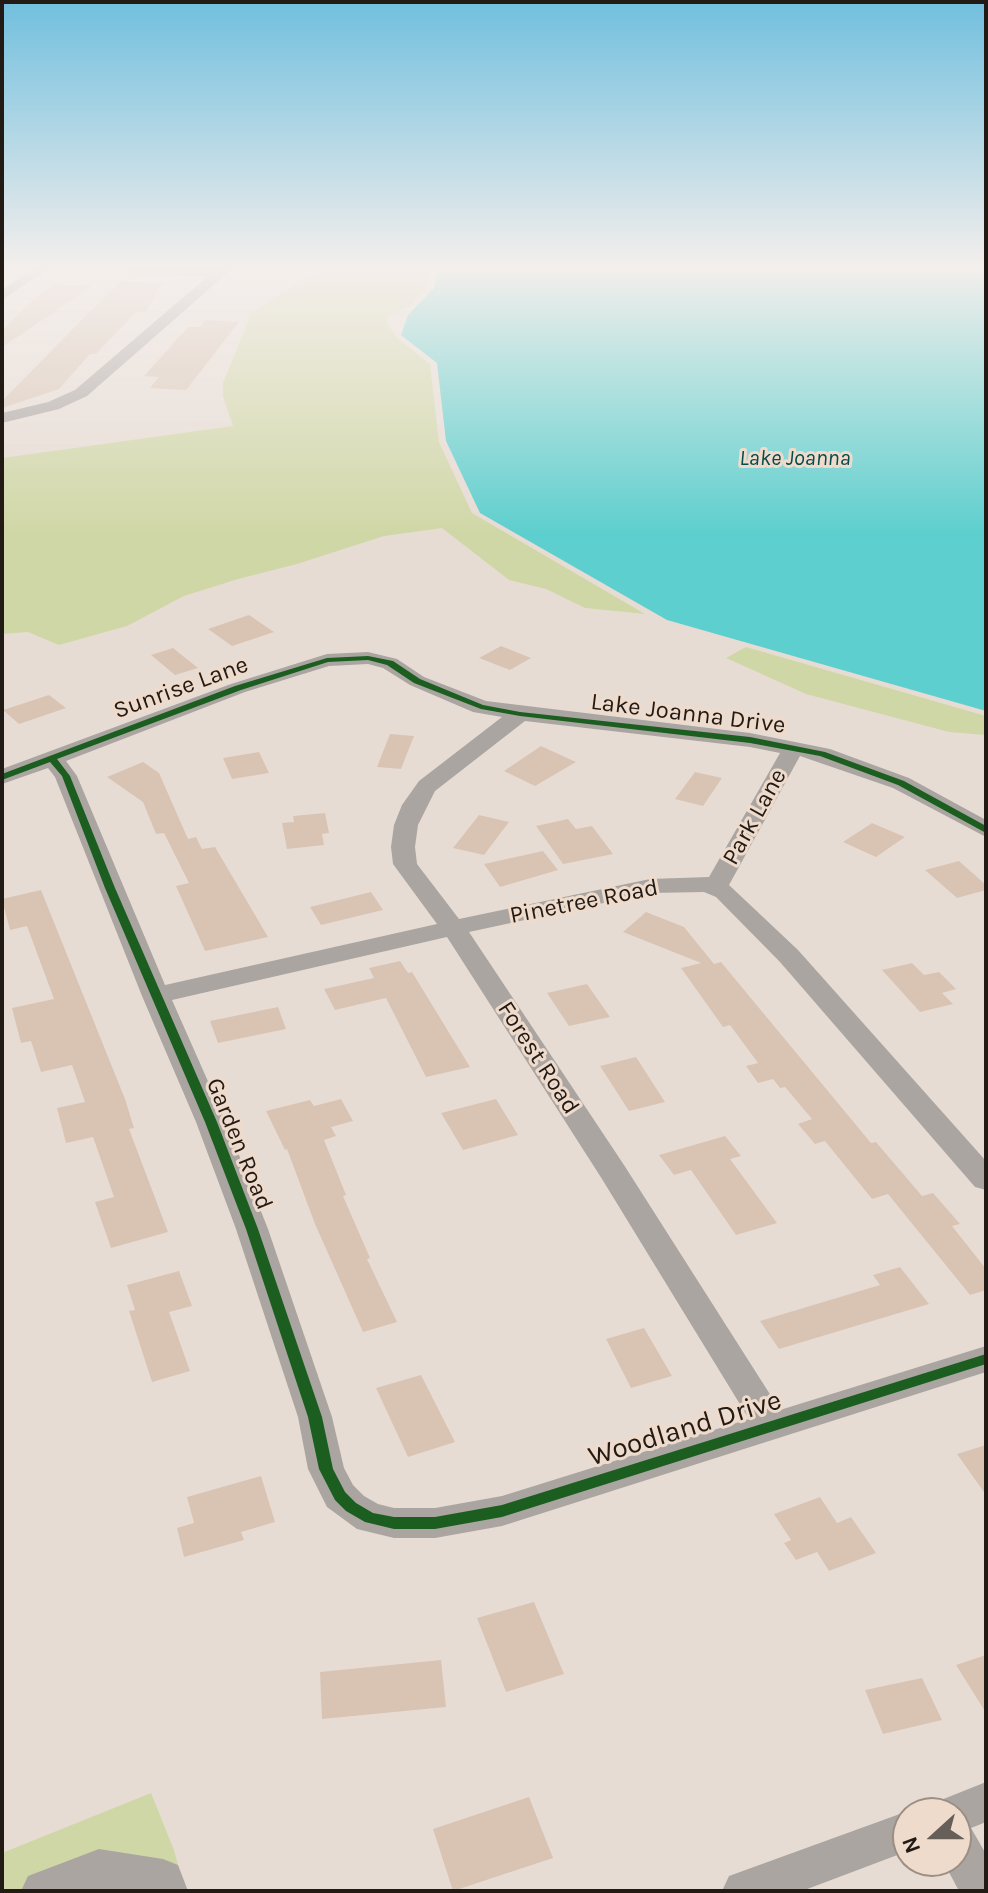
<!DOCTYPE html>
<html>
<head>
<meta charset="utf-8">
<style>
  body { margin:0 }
  #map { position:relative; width:988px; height:1893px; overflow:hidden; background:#e7dcd4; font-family:Karla,sans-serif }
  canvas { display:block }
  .frame { position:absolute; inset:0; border:4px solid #211a15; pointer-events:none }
  .north { position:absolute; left:892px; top:1797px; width:80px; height:80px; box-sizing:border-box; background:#efdbcc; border:2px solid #9d8e83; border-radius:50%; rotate:249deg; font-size:22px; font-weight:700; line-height:32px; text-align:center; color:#211a15 }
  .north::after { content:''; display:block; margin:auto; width:28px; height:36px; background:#665e58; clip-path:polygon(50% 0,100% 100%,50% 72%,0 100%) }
</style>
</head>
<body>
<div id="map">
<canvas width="988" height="1893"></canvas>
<div class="frame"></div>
<div class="north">N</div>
</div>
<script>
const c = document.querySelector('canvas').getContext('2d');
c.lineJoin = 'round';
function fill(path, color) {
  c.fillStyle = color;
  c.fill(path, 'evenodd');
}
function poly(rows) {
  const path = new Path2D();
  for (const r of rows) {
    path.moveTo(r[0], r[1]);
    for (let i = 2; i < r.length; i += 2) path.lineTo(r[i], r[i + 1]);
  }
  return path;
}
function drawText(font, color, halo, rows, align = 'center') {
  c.font = font + ' Karla,sans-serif';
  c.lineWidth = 6;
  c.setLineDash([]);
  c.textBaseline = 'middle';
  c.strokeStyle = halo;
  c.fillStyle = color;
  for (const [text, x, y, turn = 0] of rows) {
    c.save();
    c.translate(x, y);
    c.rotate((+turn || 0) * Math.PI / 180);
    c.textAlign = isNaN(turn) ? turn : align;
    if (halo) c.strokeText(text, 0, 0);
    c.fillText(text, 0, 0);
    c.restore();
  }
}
const green = poly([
  [322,269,432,269,428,288,410,306,390,315,386,321,396,337,430,364,439,442,472,513,645,614,585,608,546,589,509,580,442,528,384,536,297,564,238,579,184,596,127,626,59,645,28,632,2,634,2,458,233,426,223,396,223,383,249,319,247,315],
  [746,647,986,716,986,735,949,732,806,694,726,658],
  [151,1793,174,1850,185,1891,2,1891,2,1853]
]);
const water = poly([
  [438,269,986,269,986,711,667,620,480,513,446,441,437,363,401,335,408,315,434,288]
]);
const building = poly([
  [120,281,162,283,146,312,136,312,96,354,90,354,59,389,2,408,2,401],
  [54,284,92,286,4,346,2,330,32,301],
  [205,320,239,322,186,390,150,388,159,377,144,376,188,327,200,327],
  [249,615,274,632,232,646,208,629],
  [501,646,531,658,510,670,479,658],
  [173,648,198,668,175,675,151,655],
  [49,695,66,708,19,724,3,710],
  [390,734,414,736,401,769,377,767],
  [541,746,576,762,535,786,504,771],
  [259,752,269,773,232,779,223,758],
  [143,762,159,773,188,839,196,837,202,849,215,847,268,937,205,951,176,886,189,883,164,833,156,834,143,802,107,777],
  [695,772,722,778,703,806,675,799],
  [325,813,329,833,322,834,324,845,287,849,282,823,294,822,293,816],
  [479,815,509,822,484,855,453,848],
  [568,819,576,829,592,826,613,854,563,864,536,826],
  [872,823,905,837,876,857,843,842],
  [543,851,558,870,500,887,484,864],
  [959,861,986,885,986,890,957,898,925,870],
  [41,890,125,1099,134,1128,129,1129,168,1232,111,1248,95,1202,114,1197,93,1137,66,1143,57,1108,85,1102,72,1065,41,1072,31,1041,21,1043,12,1008,54,999,27,926,10,930,2,899],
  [371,892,383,910,321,925,310,907],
  [646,912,684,927,714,964,721,962,871,1143,876,1142,922,1196,933,1193,960,1224,952,1226,986,1269,986,1290,970,1295,888,1194,872,1199,825,1141,815,1144,798,1124,812,1119,785,1087,780,1088,773,1079,758,1083,746,1066,758,1063,730,1025,723,1027,681,968,701,963,623,932],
  [400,961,408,973,412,972,470,1067,426,1077,386,998,335,1010,324,989,374,978,369,968],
  [912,963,924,975,939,972,956,989,942,993,953,1004,920,1012,882,970],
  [587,984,610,1017,569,1026,547,993],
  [278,1007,286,1029,218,1043,210,1021],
  [636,1057,665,1102,629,1111,600,1066],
  [341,1099,353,1121,331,1127,336,1136,324,1140,346,1195,343,1196,370,1258,367,1259,397,1322,363,1332,315,1224,287,1149,285,1150,266,1111,310,1100,314,1106],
  [496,1099,518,1135,463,1150,441,1113],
  [725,1136,741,1156,730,1159,777,1223,736,1235,691,1170,674,1175,659,1155],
  [900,1267,929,1304,779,1349,760,1321,880,1285,873,1275],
  [179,1271,192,1306,169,1312,190,1371,152,1382,129,1311,135,1310,127,1285],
  [644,1328,672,1376,631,1388,606,1339],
  [421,1375,455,1442,408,1457,376,1388],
  [986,1445,986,1495,957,1454],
  [261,1476,275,1522,241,1532,244,1540,184,1557,177,1528,194,1523,187,1497],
  [820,1497,837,1523,851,1517,876,1553,829,1571,817,1552,796,1560,784,1543,791,1540,774,1514],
  [534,1602,564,1674,506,1692,477,1618],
  [986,1655,986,1713,956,1665],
  [441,1660,446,1707,322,1719,320,1672],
  [922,1678,942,1720,883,1734,865,1690],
  [529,1797,553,1858,453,1891,433,1829]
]);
const minor = poly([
  [32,269,48,269,2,300,2,290,32,269],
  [122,269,232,269,87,396,59,409,2,423,2,413,48,402,75,390,207,277,129,273,122,269],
  [368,652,397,659,424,677,486,701,750,733,830,749,909,778,986,820,986,837,893,788,800,756,729,885,798,950,986,1161,986,1190,975,1187,780,962,716,897,704,892,650,893,469,932,624,1165,780,1410,986,1346,986,1372,502,1526,435,1538,394,1538,357,1529,327,1507,308,1469,298,1417,236,1229,196,1122,142,996,55,777,48,768,2,784,2,769,231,684,327,654,368,652],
  [368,664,383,668,410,685,473,712,502,717,419,781,402,805,394,825,391,847,393,864,437,924,165,985,77,776,66,761,245,692,329,666,368,664],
  [525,721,750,747,780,753,709,877,650,879,459,919,417,864,415,847,418,825,435,791,525,721],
  [447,937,602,1179,749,1419,502,1496,435,1508,394,1508,378,1504,364,1496,353,1485,344,1468,332,1417,268,1229,226,1122,172,1000,447,937],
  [986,1782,986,1822,971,1828,986,1854,986,1891,959,1891,943,1861,956,1861,956,1813,935,1813,941,1800,986,1782],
  [908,1811,914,1813,908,1813,908,1851,802,1891,722,1891,729,1876,908,1811],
  [99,1849,163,1859,178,1865,188,1891,21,1891,28,1876,99,1849]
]);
const cycleway = poly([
  [368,656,393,661,420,679,483,705,520,712,750,737,825,752,904,781,986,826,986,833,898,785,820,756,750,743,520,716,481,709,414,683,387,665,368,660,328,662,241,690,57,759,70,776,115,888,217,1122,258,1229,322,1417,333,1469,345,1492,356,1503,373,1513,394,1517,435,1517,502,1505,986,1354,986,1364,502,1517,435,1529,394,1529,365,1522,346,1511,335,1500,319,1469,308,1417,246,1229,205,1122,105,888,62,776,50,762,2,780,2,774,235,686,327,658,368,656]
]);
const farWaternames = [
  ["Lake Joanna",795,459]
];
const streetNames = [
  ["Sunrise Lane",181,688,-20],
  ["Lake Joanna Drive",688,714,7],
  ["Park Lane",755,817,-61],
  ["Pinetree Road",584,902,-11],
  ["Forest Road",538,1058,57],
  ["Garden Road",239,1144,68]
];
const nearStreetnames = [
  ["Woodland Drive",685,1429,-17]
];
fill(green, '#d0d7a6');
fill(water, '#5dcfce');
fill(building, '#d9c4b4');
fill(minor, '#aaa5a1');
fill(cycleway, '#1b5e20');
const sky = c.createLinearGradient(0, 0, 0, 534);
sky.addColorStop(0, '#70bfde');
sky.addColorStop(0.5, '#f4efec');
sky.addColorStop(1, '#f4efec00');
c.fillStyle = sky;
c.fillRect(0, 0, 988, 534);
drawText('italic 22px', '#054b4c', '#efdbcc', farWaternames);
drawText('24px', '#211a15', '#efdbcc', streetNames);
drawText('28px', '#211a15', '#efdbcc', nearStreetnames);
</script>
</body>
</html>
